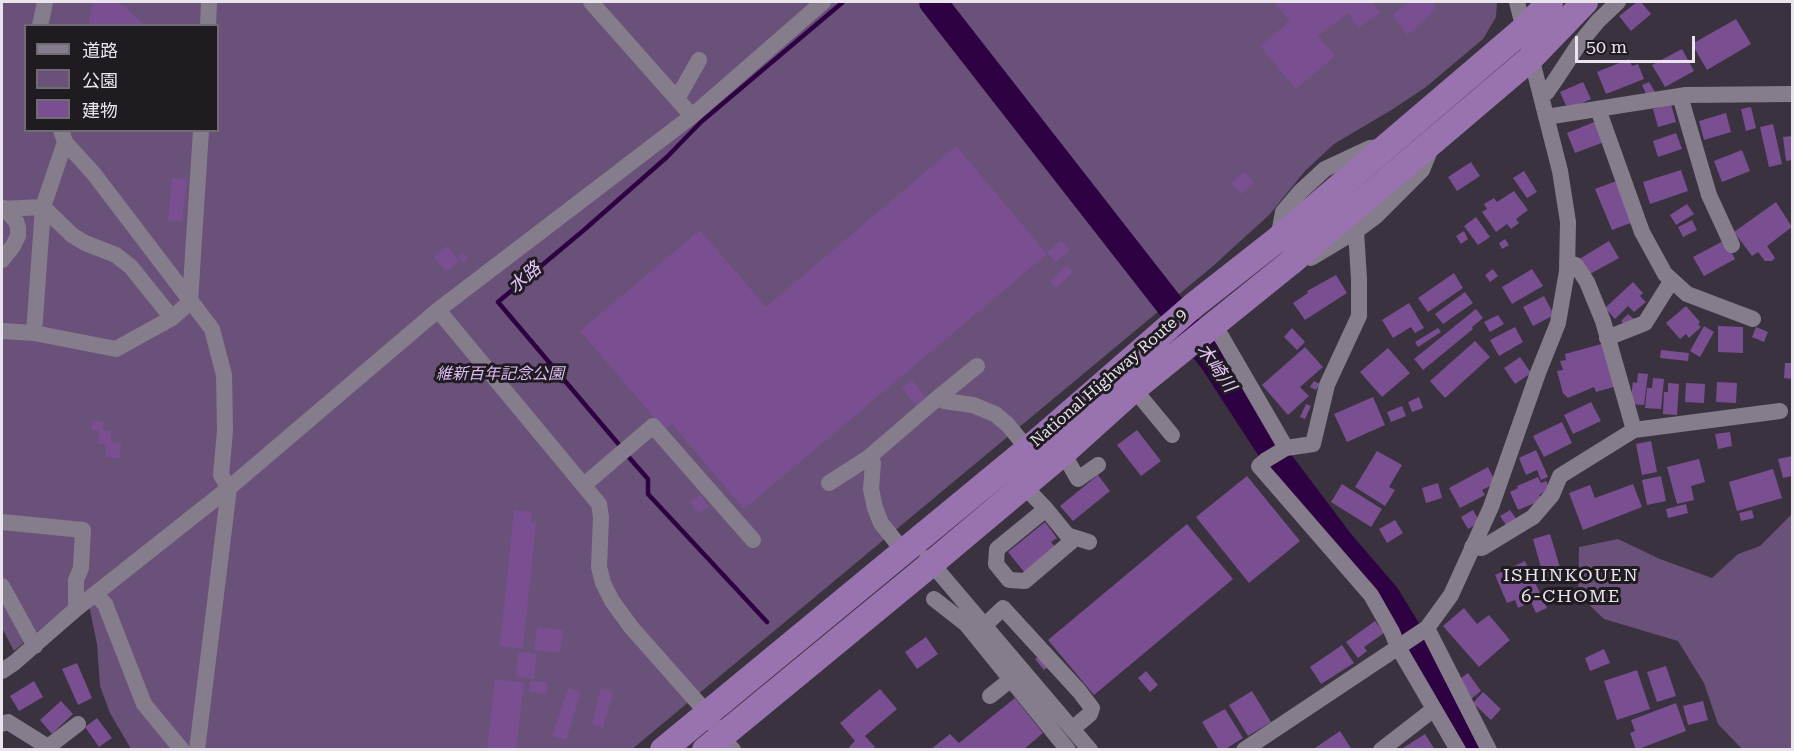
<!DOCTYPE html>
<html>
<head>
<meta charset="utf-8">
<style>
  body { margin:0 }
  #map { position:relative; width:1794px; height:751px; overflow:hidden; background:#3a323f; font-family:"Roboto Serif","Noto Sans JP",serif }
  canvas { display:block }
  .frame { position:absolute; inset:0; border:3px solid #eae5ed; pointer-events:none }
  .legend { position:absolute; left:24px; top:24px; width:195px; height:108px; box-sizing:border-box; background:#1f1b21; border:2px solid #706c73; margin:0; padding:8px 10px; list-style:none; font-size:18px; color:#eae5ed }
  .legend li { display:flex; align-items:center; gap:12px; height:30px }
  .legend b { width:30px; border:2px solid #706c73 }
  .scale { position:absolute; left:1575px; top:36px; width:120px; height:27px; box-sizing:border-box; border:3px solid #eae5ed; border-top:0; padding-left:8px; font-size:18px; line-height:21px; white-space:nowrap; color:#eae5ed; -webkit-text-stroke:4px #1f1b21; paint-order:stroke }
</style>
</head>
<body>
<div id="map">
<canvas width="1794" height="751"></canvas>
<div class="frame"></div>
<ul class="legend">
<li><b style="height:8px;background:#867d8c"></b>道路</li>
<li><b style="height:16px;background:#6a5179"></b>公園</li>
<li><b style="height:16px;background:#794f92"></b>建物</li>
</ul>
<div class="scale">50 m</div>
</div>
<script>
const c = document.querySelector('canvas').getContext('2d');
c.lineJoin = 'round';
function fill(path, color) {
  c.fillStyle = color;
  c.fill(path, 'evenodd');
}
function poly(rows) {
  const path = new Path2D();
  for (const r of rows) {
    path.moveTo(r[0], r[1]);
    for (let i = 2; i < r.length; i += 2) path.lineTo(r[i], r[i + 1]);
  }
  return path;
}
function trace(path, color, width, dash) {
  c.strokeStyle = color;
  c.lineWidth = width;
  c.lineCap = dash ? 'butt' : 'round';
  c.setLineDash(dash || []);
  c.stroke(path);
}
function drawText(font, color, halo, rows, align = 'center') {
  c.font = font + ' "Roboto Serif","Noto Sans JP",serif';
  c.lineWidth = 6;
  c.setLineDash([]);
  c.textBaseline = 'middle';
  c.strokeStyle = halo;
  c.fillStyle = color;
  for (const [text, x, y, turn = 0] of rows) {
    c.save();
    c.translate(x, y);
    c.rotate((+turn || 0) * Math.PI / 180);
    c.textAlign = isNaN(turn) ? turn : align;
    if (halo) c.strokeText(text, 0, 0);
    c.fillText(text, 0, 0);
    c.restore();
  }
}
const green = poly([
  [2,2,1497,2,1496,17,1483,39,1426,87,1393,109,1334,144,1305,171,1269,215,1213,266,631,750,131,749,110,713,100,686,97,644,86,591,14,651,2,628],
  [26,26,218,26,218,130,26,130],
  [1792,514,1792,749,1742,749,1718,724,1704,683,1678,641,1604,619,1578,594,1579,547,1618,539,1660,559,1712,578,1738,554,1760,546]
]);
const stream = poly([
  [621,447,498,302,584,230,667,157,701,122,843,2],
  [626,454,648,479,648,494,767,622]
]);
const river = poly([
  [933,2,1215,363,1280,463,1338,540,1386,596,1416,645,1476,750]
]);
const building = poly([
  [93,2,115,2,123,5,145,26,88,26],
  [1273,2,1371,2,1380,12,1359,28,1348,13,1318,36,1335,56,1296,89,1260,46,1290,21],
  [1409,2,1432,2,1437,8,1407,35,1393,15],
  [1637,2,1641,2,1651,14,1631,31,1619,16],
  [1736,19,1751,44,1707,70,1692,44],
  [1682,49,1694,71,1665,87,1652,65],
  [1629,59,1632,66,1638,64,1644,79,1606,94,1597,72],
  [1583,82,1591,99,1568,110,1560,92],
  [1649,82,1655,92,1647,96,1642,85],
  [1671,104,1676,122,1658,127,1653,109],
  [1751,107,1756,128,1746,131,1741,109],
  [1726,113,1731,132,1704,140,1699,121],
  [1599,120,1607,141,1575,153,1567,133],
  [1773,124,1782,164,1769,167,1760,127],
  [1676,133,1682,149,1658,157,1653,141],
  [1792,136,1792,160,1786,161,1783,137],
  [956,146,1047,254,744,509,672,424,665,430,580,331,700,230,766,307],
  [1742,150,1750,171,1722,182,1714,161],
  [1471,162,1480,176,1457,191,1448,177],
  [1681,170,1688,191,1650,204,1643,182],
  [1524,171,1537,192,1527,198,1513,178],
  [1244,172,1254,183,1241,194,1231,183],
  [172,178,187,179,182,222,168,221],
  [1619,180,1636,221,1612,230,1595,189],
  [1514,191,1528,210,1516,219,1519,223,1511,229,1507,224,1496,232,1482,212,1487,209,1484,204,1494,198,1497,202],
  [1776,202,1792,227,1767,246,1775,258,1772,261,1765,261,1758,252,1752,256,1734,232],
  [1687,204,1694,214,1676,225,1670,215],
  [1476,217,1490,237,1478,245,1464,226],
  [1692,220,1697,230,1683,237,1678,227],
  [1464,231,1468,239,1461,244,1456,236],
  [1505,239,1509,245,1502,249,1499,243],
  [1061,240,1070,250,1056,262,1047,253],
  [1725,240,1735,259,1704,276,1693,257],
  [1609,241,1619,258,1590,274,1581,258],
  [447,246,459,261,446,272,434,256],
  [463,252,468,259,463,263,458,256],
  [1066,265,1073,272,1057,288,1050,281],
  [1493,269,1498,276,1490,282,1485,275],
  [1532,269,1543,286,1512,304,1502,287],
  [1454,273,1463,288,1428,312,1418,298],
  [1336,275,1347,293,1305,320,1293,303,1308,293,1307,291],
  [1633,282,1643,293,1640,296,1646,302,1634,312,1628,306,1615,319,1605,308],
  [1465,292,1473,303,1443,324,1435,314],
  [1544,296,1554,315,1533,326,1523,307],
  [1409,303,1424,328,1415,333,1411,327,1393,338,1382,320],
  [1686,306,1700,322,1698,324,1701,327,1689,338,1686,334,1680,339,1666,323],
  [1476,309,1483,318,1472,327,1473,329,1423,370,1414,359],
  [1628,314,1634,319,1626,326,1621,321],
  [1498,315,1504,324,1490,332,1484,322],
  [1704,326,1714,332,1700,357,1690,351],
  [1718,326,1743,327,1743,353,1718,352],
  [1515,327,1523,342,1499,356,1490,340],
  [1756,327,1768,332,1764,342,1752,337],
  [1292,328,1305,342,1297,350,1284,337],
  [1438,328,1441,332,1418,347,1415,342],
  [1475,341,1490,357,1445,398,1430,381],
  [1605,343,1617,386,1596,392,1594,387,1568,398,1563,393,1557,371,1563,370,1560,361,1566,360,1565,354],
  [1305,347,1323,367,1300,387,1309,396,1288,415,1262,385],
  [1388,348,1410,373,1382,397,1360,372],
  [1661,350,1689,353,1688,361,1660,358],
  [1520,357,1531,373,1515,384,1504,368],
  [1785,363,1792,363,1792,379,1784,378],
  [1638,373,1648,374,1644,405,1630,404,1633,382,1637,383],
  [1653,378,1664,379,1661,409,1645,408,1647,388,1652,388],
  [912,380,926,398,916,405,902,388],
  [1314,381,1320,384,1316,390,1310,387],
  [1717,382,1737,383,1736,403,1716,402],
  [1668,383,1679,384,1677,415,1663,414,1664,392,1668,392],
  [1686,383,1705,384,1704,403,1685,402],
  [1373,397,1385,425,1347,442,1334,414],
  [1419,397,1423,408,1412,412,1408,402],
  [1591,402,1601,421,1573,434,1564,415],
  [1306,404,1311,406,1305,419,1300,417],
  [1402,406,1406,416,1391,422,1387,412],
  [92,420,103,421,103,430,111,431,112,443,121,442,120,458,106,457,106,444,99,444,99,431,92,430],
  [1562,422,1572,443,1544,457,1533,436],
  [1137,430,1161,461,1141,476,1117,445],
  [1730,432,1732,446,1718,449,1715,434],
  [1651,441,1657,472,1642,475,1636,444],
  [1536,450,1548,477,1541,480,1537,470,1526,475,1519,458],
  [1377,451,1402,465,1389,487,1395,490,1385,506,1355,487],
  [1792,456,1792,476,1783,478,1778,459],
  [1699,459,1705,482,1691,486,1694,500,1677,504,1667,467],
  [1488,467,1496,483,1482,490,1485,495,1460,508,1449,488],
  [1773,469,1782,498,1737,511,1729,482],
  [1098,475,1110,491,1073,521,1060,506],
  [1247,476,1300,541,1249,583,1196,517],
  [1661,476,1666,501,1647,505,1642,480],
  [1538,477,1541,483,1546,481,1550,489,1539,495,1542,500,1518,510,1510,492,1518,488,1517,486],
  [1438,483,1442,498,1426,503,1422,488],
  [1342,484,1382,509,1371,527,1331,502],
  [1633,484,1642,507,1583,530,1569,493,1590,485,1595,498],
  [701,494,709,507,698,513,690,502],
  [1686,504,1688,513,1668,518,1666,509],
  [514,510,532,512,531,523,536,523,523,649,500,646],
  [1473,510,1480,522,1468,529,1461,517],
  [1510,510,1518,521,1508,528,1500,516],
  [1752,510,1754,518,1741,521,1739,513],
  [1395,520,1403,533,1387,543,1379,529],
  [1045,522,1057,538,1051,542,1056,548,1025,573,1008,552],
  [1187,524,1233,579,1094,695,1048,640],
  [1550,534,1562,574,1544,578,1533,539],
  [1525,561,1547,608,1536,613,1531,602,1518,608,1515,600,1507,603,1495,575],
  [1464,608,1477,624,1489,615,1510,640,1479,667,1443,626],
  [1375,621,1384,633,1364,647,1367,651,1358,658,1346,642],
  [537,627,563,630,560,653,534,650],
  [926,637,938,654,917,669,905,652],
  [1342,645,1354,663,1321,684,1310,667],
  [1604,649,1610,663,1590,671,1585,658],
  [518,652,537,654,534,679,516,677],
  [1044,652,1053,663,1044,670,1035,659],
  [77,663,92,698,78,705,62,669],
  [1666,666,1676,696,1657,702,1647,672],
  [1637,670,1650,709,1617,720,1604,681],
  [1146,671,1158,685,1150,692,1138,678],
  [1468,673,1481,691,1471,699,1457,681],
  [495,679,524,683,516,750,487,750],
  [34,681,43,697,19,711,10,696],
  [530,681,547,682,546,694,529,692],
  [568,688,581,692,566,740,552,736],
  [601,688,613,692,603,728,592,725],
  [880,689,897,709,865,736,875,747,871,750,851,750,849,747,855,741,840,723],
  [1252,691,1271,722,1248,736,1229,705],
  [1483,692,1501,709,1491,720,1473,703],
  [1015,698,1043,733,1023,750,930,750,950,734,959,743],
  [61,701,73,714,52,734,40,720],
  [1703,701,1708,720,1688,725,1683,706],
  [1676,703,1686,731,1636,750,1630,733,1635,731,1631,720],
  [1225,709,1243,738,1224,750,1219,750,1202,722],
  [97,718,112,738,99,747,85,727],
  [1340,731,1352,750,1312,750],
  [1425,734,1435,750,1400,750]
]);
const minor = poly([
  [591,2,692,116],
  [40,26,45,2],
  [208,26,209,2],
  [1541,96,1547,92,1554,82,1579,44,1598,21,1618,2],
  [1680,96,1709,195,1732,245],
  [677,99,699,60],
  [1598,109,1642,232,1665,274,1687,294,1753,319],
  [1546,117,1686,95,1792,94],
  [65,142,94,174,212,329,224,375,225,431,221,475,229,488,197,750],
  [2,209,43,207,72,235,85,243,116,255,131,267,172,318,190,302,201,130],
  [1356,231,1359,279,1359,316,1327,385,1313,444,1286,448,1266,460,1259,466,1371,595,1392,632,1398,647,1458,750],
  [1278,239,1283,212,1300,192,1325,169,1370,148,1382,147],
  [1311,258,1356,231,1376,216,1422,170,1431,148],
  [2,260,13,246,18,236,18,228,16,221,4,208],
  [438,310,599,504,601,517,599,567,603,583,612,601,631,627,707,713,721,736,733,750],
  [1214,324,1286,448],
  [2,331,34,333,116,349,172,318],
  [34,333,43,207,65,142,61,130],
  [1607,338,1645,323,1672,280],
  [1134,389,1172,435],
  [940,396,944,401,973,405,995,414,1007,424,1027,448],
  [1634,430,1780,411],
  [1063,453,1078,479,1098,465],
  [868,458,873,463,871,489,875,508,881,523,904,552],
  [829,483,868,458,940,396,977,366],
  [584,485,653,426,753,540],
  [1024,486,1046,509,1072,541,1025,581,1009,580,996,564,997,549,1046,509],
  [2,522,83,530,81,568,76,580,76,609],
  [1067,535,1089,542],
  [1472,547,1482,548,1533,517,1552,495,1560,476,1634,430,1603,321,1587,282,1576,265,1567,263],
  [927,558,1090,750],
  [2,586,35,646],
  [95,594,105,604,144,704,182,750],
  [934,599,966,624,1068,750],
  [984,626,1003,608,1079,691,1092,708,1090,714,1072,729],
  [1427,628,1489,750],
  [2,671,14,663,76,609,229,488,438,310,692,116,823,2],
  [990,696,1019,673],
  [2,724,8,722,48,747,78,724],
  [1244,750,1427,628,1438,613,1451,595,1491,507,1538,373,1558,323,1567,271,1568,222,1560,171,1517,2],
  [1381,750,1434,709]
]);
const highway = poly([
  [663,750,1040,439,1194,305,1278,239,1524,29,1550,2],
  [705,750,931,564,1063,453,1134,389,1290,263,1531,58,1585,2]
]);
const parkNames = [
  ["維新百年記念公園",500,374]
];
const streetNames = [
  ["National Highway Route 9",1109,378,-41]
];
const waterNames = [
  ["水路",525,278,-41],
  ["木崎川",1216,368,55]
];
const neighbourhoodNames = [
  ["ISHINKOUEN",1571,576],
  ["6-CHOME",1571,597]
];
fill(green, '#6a5179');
trace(stream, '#2e0242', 4.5);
trace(river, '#2e0242', 28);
fill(building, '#794f92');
trace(minor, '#867d8c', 16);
trace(highway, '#9972b0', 26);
drawText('italic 16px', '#dfbdf5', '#1f1b21', parkNames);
drawText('16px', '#eae5ed', '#1f1b21', streetNames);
drawText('italic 18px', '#e8c6fe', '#1f1b21', waterNames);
c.letterSpacing = '1.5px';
drawText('18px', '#eae5ed', '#1f1b21', neighbourhoodNames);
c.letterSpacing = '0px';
</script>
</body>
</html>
